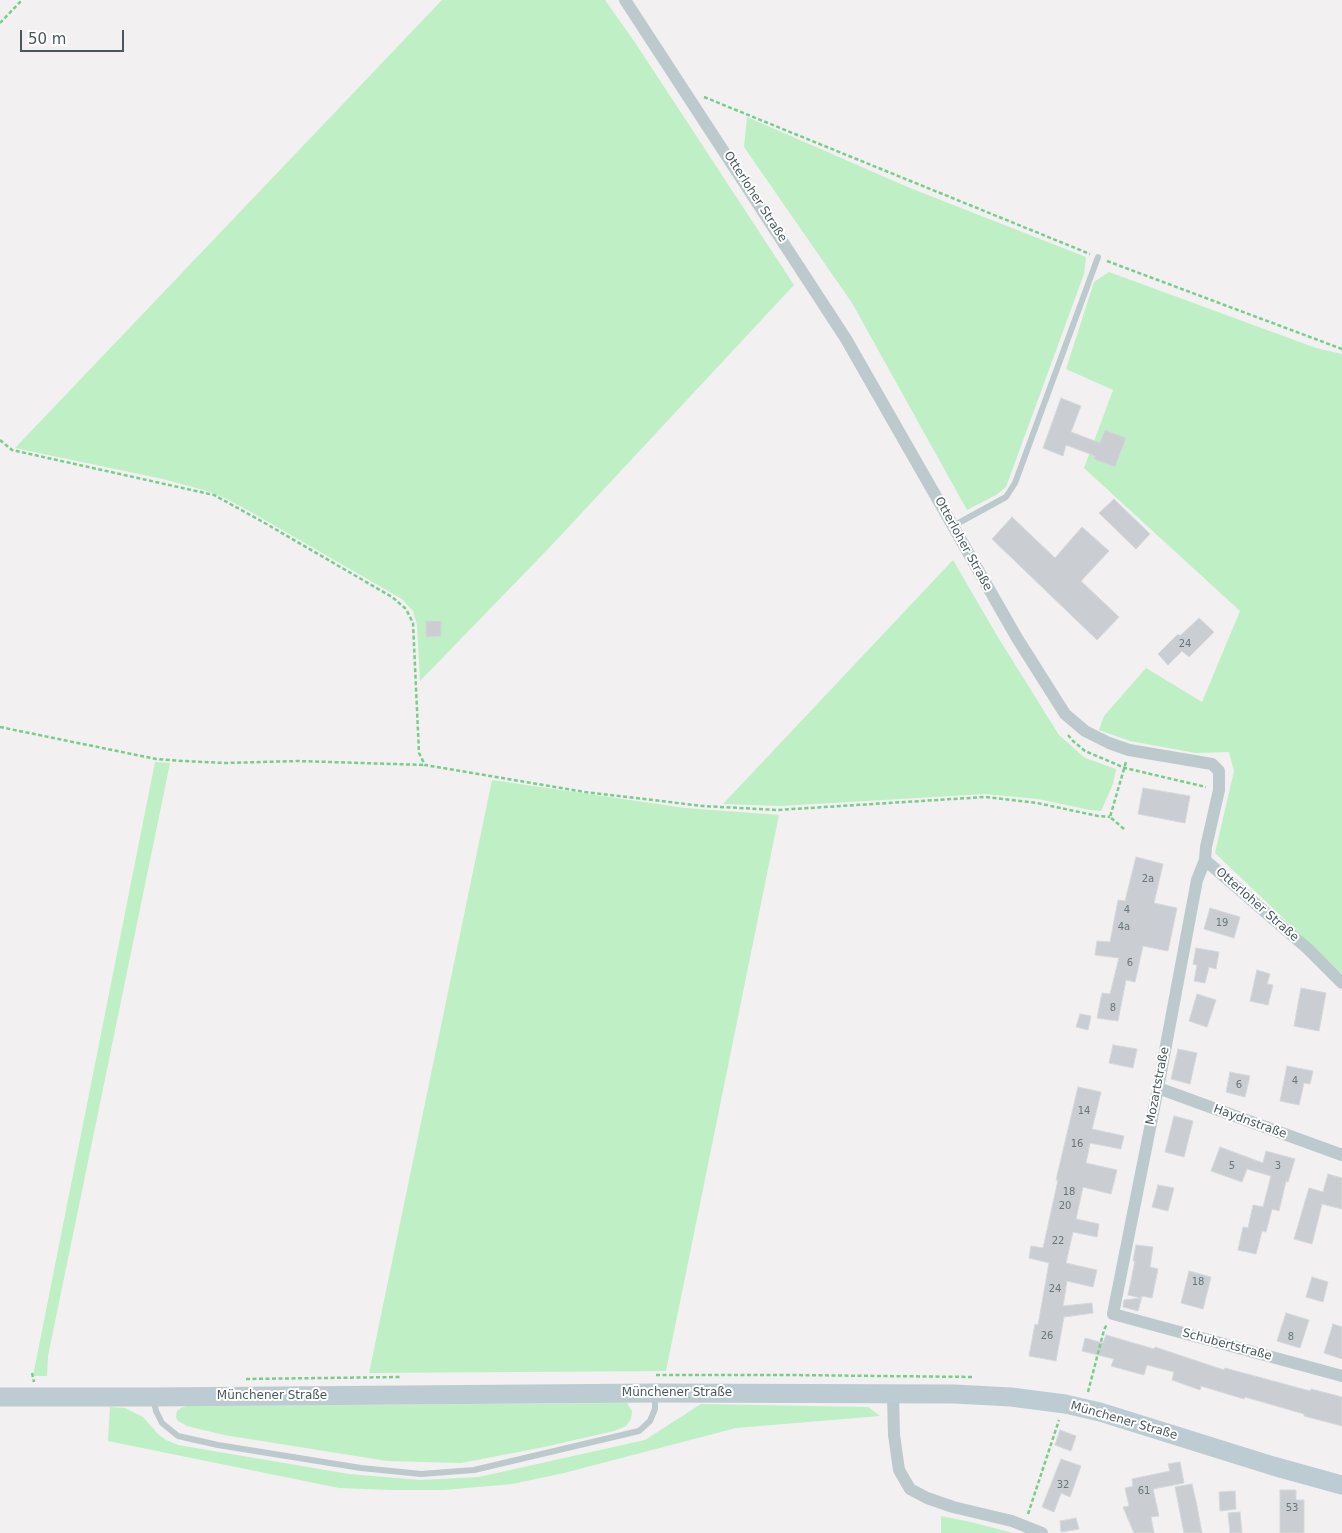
<!DOCTYPE html>
<html>
<head>
<meta charset="utf-8">
<style>
  body { margin:0 }
  #map { position:relative; width:1342px; height:1533px; overflow:hidden; background:#f2f0f1; font-family:"DejaVu Sans",sans-serif }
  canvas { display:block }
  .scale { position:absolute; left:20px; top:30px; width:104px; height:22px; box-sizing:border-box; border:2px solid #48595d; border-top:0; padding-left:6px; font-size:15px; line-height:18px; white-space:nowrap; color:#48595d; -webkit-text-stroke:4px #fff; paint-order:stroke }
</style>
</head>
<body>
<div id="map">
<canvas width="1342" height="1533"></canvas>
<div class="scale">50 m</div>
</div>
<script>
const c = document.querySelector('canvas').getContext('2d');
c.lineJoin = 'round';
function fill(path, color) {
  c.fillStyle = color;
  c.fill(path, 'evenodd');
}
function poly(rows) {
  const path = new Path2D();
  for (const r of rows) {
    path.moveTo(r[0], r[1]);
    for (let i = 2; i < r.length; i += 2) path.lineTo(r[i], r[i + 1]);
  }
  return path;
}
function trace(path, color, width, dash) {
  c.strokeStyle = color;
  c.lineWidth = width;
  c.lineCap = dash ? 'butt' : 'round';
  c.setLineDash(dash || []);
  c.stroke(path);
}
function drawText(font, color, halo, rows, align = 'center') {
  c.font = font + ' "DejaVu Sans",sans-serif';
  c.lineWidth = 4;
  c.setLineDash([]);
  c.textBaseline = 'middle';
  c.strokeStyle = halo;
  c.fillStyle = color;
  for (const [text, x, y, turn = 0] of rows) {
    c.save();
    c.translate(x, y);
    c.rotate((+turn || 0) * Math.PI / 180);
    c.textAlign = isNaN(turn) ? turn : align;
    if (halo) c.strokeText(text, 0, 0);
    c.fillText(text, 0, 0);
    c.restore();
  }
}
const green = poly([
  [442,0,605,0,636,44,794,285,549,548,420,681,417,625,413,611,402,599,251,512,227,499,207,491,163,479,15,448],
  [747,117,910,188,1086,257,1084,274,1006,487,996,495,967,510,852,303,744,147],
  [1109,272,1316,348,1342,354,1342,974,1215,853,1234,771,1229,752,1196,753,1130,741,1099,730,1104,716,1146,668,1202,702,1240,611,1084,468,1113,390,1066,369,1094,282],
  [953,560,996,634,1059,735,1085,758,1116,769,1113,784,1101,811,1090,810,1038,799,985,794,780,806,723,804],
  [155,762,170,763,48,1356,47,1376,33,1376],
  [492,780,685,808,779,815,666,1371,369,1373],
  [627,1403,632,1411,631,1419,626,1426,614,1431,544,1447,461,1463,387,1461,224,1435,187,1426,178,1421,176,1417,177,1411,181,1408,186,1406],
  [701,1404,868,1407,880,1416,736,1428,564,1473,512,1484,444,1490,393,1490,339,1488,108,1441,110,1407,125,1408,143,1417,158,1434,166,1440,178,1445,349,1474,420,1480,479,1477,645,1440],
  [941,1516,971,1522,1013,1533,941,1533]
]);
const building = poly([
  [1061,398,1081,406,1071,432,1100,443,1105,430,1126,438,1115,467,1094,459,1095,456,1066,445,1063,456,1043,448,1061,398],
  [1114,499,1150,534,1136,549,1099,513,1114,499],
  [1012,517,1055,558,1082,527,1109,551,1081,581,1119,617,1097,640,992,539,1012,517],
  [1199,618,1214,632,1189,657,1182,651,1168,665,1158,654,1178,634,1180,636,1199,618],
  [426,621,441,621,441,636,426,637,426,621],
  [1143,788,1190,796,1185,823,1138,814,1143,788],
  [1136,857,1163,864,1154,903,1177,908,1168,951,1143,946,1135,982,1126,980,1118,1021,1097,1018,1102,993,1110,994,1119,958,1095,955,1097,941,1110,942,1118,900,1125,901,1136,857],
  [1210,908,1240,917,1234,938,1204,929,1210,908],
  [1196,948,1219,952,1216,969,1209,967,1205,983,1194,981,1197,965,1193,964,1196,948],
  [1257,970,1270,974,1267,984,1273,985,1268,1005,1250,1001,1257,970],
  [1301,988,1326,993,1319,1031,1294,1026,1301,988],
  [1197,994,1216,1000,1207,1027,1189,1021,1197,994],
  [1080,1014,1091,1016,1088,1030,1076,1027,1080,1014],
  [1113,1045,1137,1049,1133,1068,1109,1063,1113,1045],
  [1178,1049,1197,1053,1190,1084,1171,1079,1178,1049],
  [1287,1066,1313,1071,1310,1084,1304,1083,1299,1105,1280,1101,1287,1066],
  [1230,1072,1250,1076,1245,1097,1226,1092,1230,1072],
  [1078,1087,1101,1092,1092,1129,1124,1136,1121,1149,1090,1143,1086,1163,1117,1170,1111,1194,1083,1187,1076,1219,1099,1224,1097,1237,1073,1232,1066,1263,1097,1270,1093,1287,1067,1281,1063,1306,1092,1303,1093,1313,1064,1317,1056,1361,1029,1356,1035,1324,1038,1325,1049,1263,1029,1258,1031,1246,1043,1248,1058,1180,1056,1180,1078,1087],
  [1174,1116,1193,1121,1184,1157,1165,1152,1174,1116],
  [1220,1147,1263,1163,1266,1151,1295,1159,1288,1182,1286,1181,1279,1211,1272,1209,1266,1232,1262,1231,1256,1254,1238,1250,1243,1227,1248,1228,1253,1205,1263,1207,1271,1176,1247,1169,1242,1182,1211,1171,1220,1147],
  [1328,1174,1342,1178,1342,1209,1322,1204,1312,1244,1294,1239,1309,1188,1323,1192,1328,1174],
  [1158,1185,1174,1188,1168,1211,1152,1207,1158,1185],
  [1136,1245,1153,1247,1150,1267,1158,1269,1152,1298,1142,1296,1138,1311,1123,1307,1124,1300,1141,1298,1128,1295,1135,1261,1133,1261,1136,1245],
  [1189,1271,1211,1277,1203,1309,1181,1303,1189,1271],
  [1312,1277,1328,1282,1323,1302,1306,1297,1312,1277],
  [1286,1313,1309,1320,1300,1348,1277,1341,1286,1313],
  [1333,1324,1342,1327,1342,1359,1324,1353,1333,1324],
  [1106,1335,1154,1349,1155,1347,1224,1370,1225,1368,1310,1391,1311,1389,1342,1397,1342,1426,1304,1416,1304,1414,1245,1397,1244,1399,1201,1386,1200,1390,1172,1380,1174,1372,1147,1365,1144,1375,1111,1366,1114,1359,1082,1351,1085,1338,1103,1343,1106,1335],
  [1060,1430,1076,1436,1071,1451,1055,1445,1060,1430],
  [1061,1459,1081,1466,1070,1497,1061,1493,1054,1512,1042,1507,1061,1459],
  [1180,1462,1184,1483,1153,1489,1159,1516,1151,1517,1154,1533,1134,1533,1123,1507,1129,1506,1125,1488,1133,1486,1132,1479,1170,1471,1168,1464,1180,1462],
  [1192,1484,1197,1506,1202,1533,1184,1533,1175,1487,1192,1484],
  [1280,1490,1296,1490,1296,1500,1304,1500,1304,1533,1280,1533,1280,1490],
  [1235,1491,1236,1509,1220,1511,1219,1492,1235,1491],
  [1240,1512,1242,1533,1230,1533,1228,1513,1240,1512],
  [1076,1518,1079,1529,1061,1532,1060,1521,1076,1518]
]);
const path = poly([
  [0,23,22,0],
  [704,97,1090,254],
  [1107,261,1342,349],
  [0,440,12,450,214,495,263,522,392,597,406,609,413,623,419,753,425,765,585,792,703,806,777,810,985,797,1037,803,1098,816,1110,817],
  [0,727,156,759,183,761,225,763,298,761,425,765],
  [1068,735,1073,741,1085,751,1125,768,1206,787],
  [1124,829,1110,817,1126,762],
  [32,1373,34,1382],
  [656,1375,791,1375,973,1377],
  [246,1379,401,1377],
  [1088,1392,1104,1330,1107,1324],
  [1028,1514,1059,1420]
]);
const service = poly([
  [953,526,1006,497,1015,483,1098,257],
  [153,1398,156,1411,162,1423,178,1436,218,1445,361,1468,421,1474,474,1470,639,1431,650,1421,655,1409,655,1395]
]);
const minor = poly([
  [625,0,846,339,1017,638,1065,714,1085,731,1109,743,1129,750,1212,764,1219,771,1219,790,1206,847,1205,860,1197,880,1158,1088,1113,1314,1342,1376],
  [1205,860,1308,949,1342,983],
  [1158,1088,1342,1155],
  [893,1395,894,1435,899,1470,910,1489,927,1498,953,1507,1012,1521,1042,1533]
]);
const secondary = poly([
  [0,1397,153,1397,655,1393,954,1394,1011,1397,1065,1404,1100,1412,1273,1466,1342,1485]
]);
const numberNames = [
  ["24",1185,644],
  ["2a",1148,879],
  ["4",1127,910],
  ["19",1222,923],
  ["4a",1124,927],
  ["6",1130,963],
  ["8",1113,1008],
  ["4",1295,1081],
  ["6",1239,1085],
  ["14",1084,1111],
  ["16",1077,1144],
  ["5",1232,1166],
  ["3",1278,1166],
  ["18",1069,1192],
  ["20",1065,1206],
  ["22",1058,1241],
  ["18",1198,1282],
  ["24",1055,1289],
  ["26",1047,1336],
  ["8",1291,1337],
  ["32",1063,1485],
  ["61",1144,1491],
  ["53",1292,1508]
];
const streetNames = [
  ["Otterloher Straße",755,197,57],
  ["Otterloher Straße",963,544,61],
  ["Otterloher Straße",1257,905,41],
  ["Mozartstraße",1158,1086,-79],
  ["Haydnstraße",1250,1122,20],
  ["Schubertstraße",1227,1345,15],
  ["Münchener Straße",677,1393],
  ["Münchener Straße",272,1396],
  ["Münchener Straße",1124,1421,16]
];
fill(green, '#bfefc4');
fill(building, '#caced2');
trace(building, '#d4d8db', 1);
trace(path, '#77ce8a', 2.5, [4, 2.5]);
trace(service, '#bcc9cd', 6);
trace(minor, '#bcc9cd', 12);
trace(secondary, '#bcccd2', 19);
drawText('10px', '#68767a', null, numberNames);
drawText('12px', '#48595d', '#fff', streetNames);
</script>
</body>
</html>
